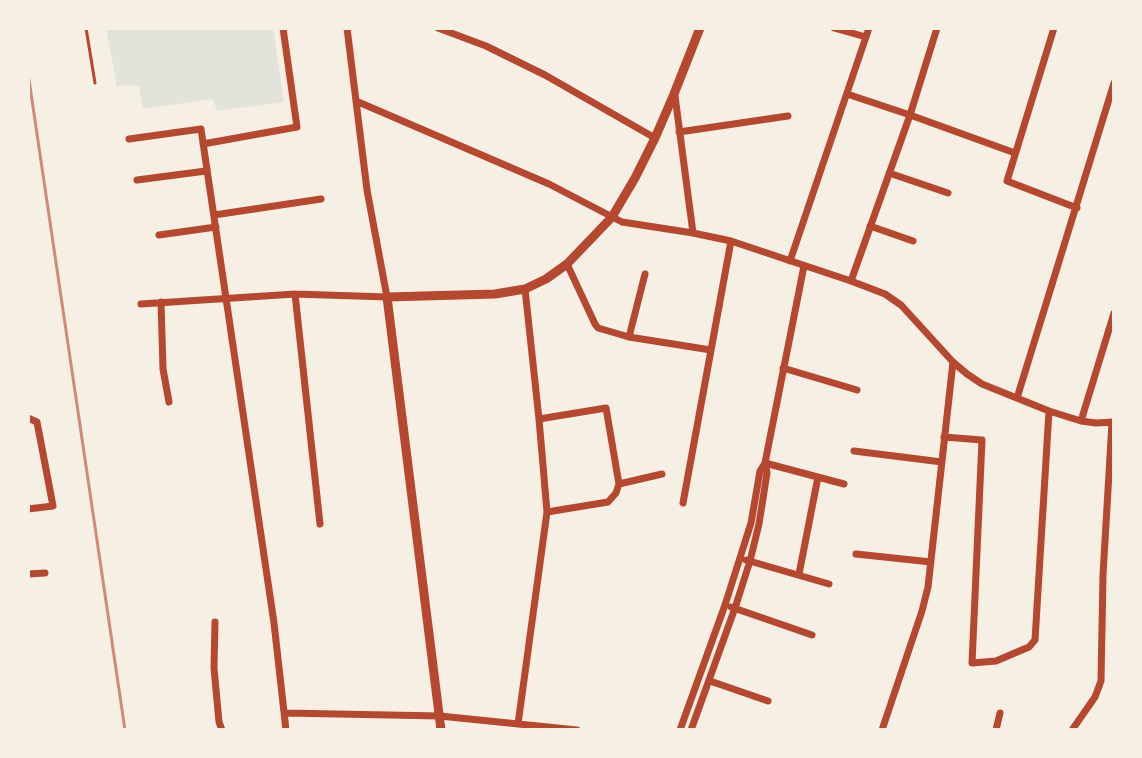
<!DOCTYPE html>
<html>
<head>
<meta charset="utf-8">
<style>
  body { margin:0 }
  #map { position:relative; width:1142px; height:758px; overflow:hidden; background:#f6efe4; font-family:"Source Sans 3",sans-serif }
  canvas { display:block }
  .frame { position:absolute; inset:0; border:30px solid #f6efe4; pointer-events:none }
</style>
</head>
<body>
<div id="map">
<canvas width="1142" height="758"></canvas>
<div class="frame"></div>
</div>
<script>
const c = document.querySelector('canvas').getContext('2d');
c.lineJoin = 'round';
function fill(path, color) {
  c.fillStyle = color;
  c.fill(path, 'evenodd');
}
function poly(rows) {
  const path = new Path2D();
  for (const r of rows) {
    path.moveTo(r[0], r[1]);
    for (let i = 2; i < r.length; i += 2) path.lineTo(r[i], r[i + 1]);
  }
  return path;
}
function trace(path, color, width, dash) {
  c.strokeStyle = color;
  c.lineWidth = width;
  c.lineCap = dash ? 'butt' : 'round';
  c.setLineDash(dash || []);
  c.stroke(path);
}
const green = poly([
  [106,28,273,28,284,102,217,111,213,99,143,109,139,85,117,86]
]);
const service = poly([
  [86,28,95,83]
]);
const minor = poly([
  [438,28,486,46,545,75,655,138],
  [834,28,866,37],
  [1054,28,1007,181,1077,208],
  [847,94,910,115,1015,153],
  [675,96,693,233],
  [356,101,549,184,622,222,693,233,731,241,851,281,885,294,901,305,953,362,967,374,982,384,1049,411,1081,421,1096,423,1114,422],
  [679,132,788,116],
  [129,139,201,129,274,623,286,730],
  [203,144,297,127,283,28],
  [889,173,948,193],
  [137,180,206,171],
  [214,215,321,199],
  [870,226,913,241],
  [159,235,216,227],
  [790,261,869,28],
  [567,264,595,324,598,328,629,337,711,350],
  [851,281,910,115,937,28],
  [295,294,320,524],
  [161,302,163,369,169,402],
  [141,304,295,294,387,297,367,190,347,28],
  [629,337,645,274],
  [783,368,857,390],
  [1017,398,1114,83],
  [28,418,37,422,53,506,28,509],
  [539,419,606,408,619,484],
  [1081,421,1114,313],
  [944,437,982,440,972,663,996,661,1029,647,1035,640,1049,411],
  [854,451,942,462],
  [765,463,844,484],
  [683,503,731,241],
  [547,512,608,502,616,493,619,484,662,474],
  [856,554,931,562],
  [746,560,829,584],
  [28,574,45,573],
  [799,574,818,477],
  [731,607,812,635],
  [215,622,214,668,219,722,222,730],
  [710,681,768,701],
  [285,713,440,716,577,730],
  [518,724,547,512,539,419,525,289],
  [680,730,725,605,751,523,760,471,765,463,804,266],
  [691,730,735,608,750,561,759,524,767,473,765,463],
  [882,730,922,611,928,587,953,362],
  [996,730,1000,713],
  [1072,730,1095,697,1101,681,1103,575,1112,422]
]);
const secondary = poly([
  [441,730,387,297,495,294,525,289,546,279,567,264,612,217,635,178,655,138,674,94,700,28]
]);
const rail = poly([
  [28,73,125,730]
]);
fill(green, '#e2e4dc');
trace(service, '#b5482f', 3);
trace(minor, '#b5482f', 7);
trace(secondary, '#b5482f', 9);
trace(rail, '#cf8b77', 3);
</script>
</body>
</html>
